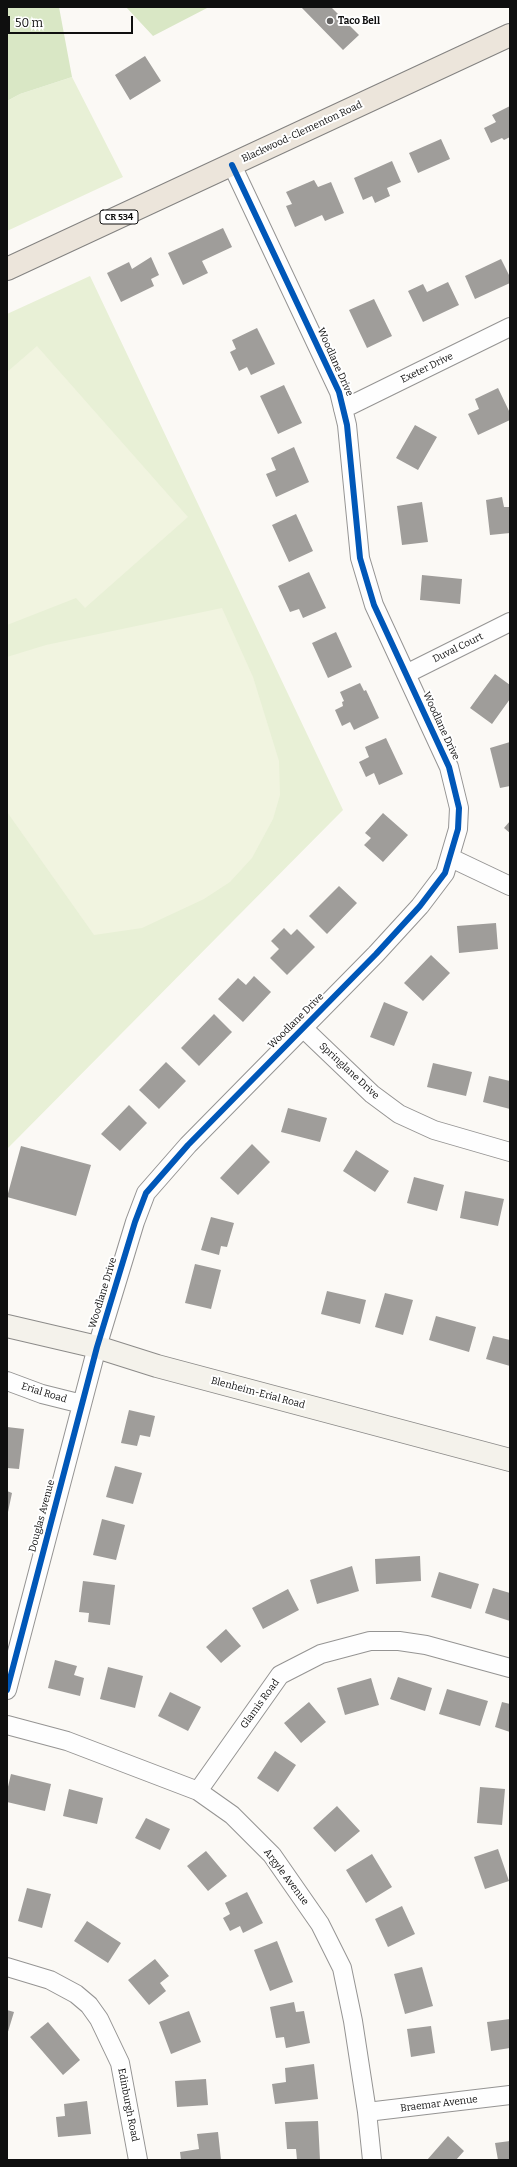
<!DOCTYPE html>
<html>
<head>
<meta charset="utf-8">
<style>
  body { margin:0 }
  #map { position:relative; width:517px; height:2167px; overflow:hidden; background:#fbf9f5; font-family:Bitter,serif }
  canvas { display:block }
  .frame { position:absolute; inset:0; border:8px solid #0f0f0f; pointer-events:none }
  .scale { position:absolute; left:8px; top:16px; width:125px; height:18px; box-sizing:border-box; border:2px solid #0f0f0f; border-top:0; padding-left:5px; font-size:12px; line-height:14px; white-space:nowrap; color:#0f0f0f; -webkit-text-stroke:3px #fff; paint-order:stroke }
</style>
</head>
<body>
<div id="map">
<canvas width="517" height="2167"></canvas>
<div class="frame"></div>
<div class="scale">50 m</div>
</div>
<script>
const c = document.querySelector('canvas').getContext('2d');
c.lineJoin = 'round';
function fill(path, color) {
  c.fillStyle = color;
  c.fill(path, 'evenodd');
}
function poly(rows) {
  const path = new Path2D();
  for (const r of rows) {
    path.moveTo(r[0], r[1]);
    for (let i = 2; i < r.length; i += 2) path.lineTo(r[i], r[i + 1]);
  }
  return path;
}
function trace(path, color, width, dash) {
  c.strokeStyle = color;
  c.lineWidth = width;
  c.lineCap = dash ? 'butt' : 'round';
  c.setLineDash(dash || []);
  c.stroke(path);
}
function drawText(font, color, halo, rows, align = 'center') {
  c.font = font + ' Bitter,serif';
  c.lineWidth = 4;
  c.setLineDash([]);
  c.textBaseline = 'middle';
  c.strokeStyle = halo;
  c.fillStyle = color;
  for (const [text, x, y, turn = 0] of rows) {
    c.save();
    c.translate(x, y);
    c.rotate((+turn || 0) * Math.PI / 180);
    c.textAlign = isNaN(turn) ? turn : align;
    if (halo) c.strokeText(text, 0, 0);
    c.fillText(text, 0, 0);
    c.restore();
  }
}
const green = poly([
  [72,77,123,177,7,231,7,101,20,94],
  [90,276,343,810,7,1149,7,314]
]);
const forest = poly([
  [7,7,59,7,72,77,20,94,7,101],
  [126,7,209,7,153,36]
]);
const pitch = poly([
  [37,346,188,517,85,608,76,598,7,625,7,372],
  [222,608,253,677,279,761,280,795,273,819,252,858,230,882,204,899,142,928,94,935,7,812,7,657,46,645]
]);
const building = poly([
  [301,7,331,7,359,35,343,50],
  [145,56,161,81,130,100,115,75],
  [510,106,510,137,504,140,502,138,491,143,484,128,496,122,492,115],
  [441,139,450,159,418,173,409,153],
  [392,161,401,182,387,188,390,196,375,203,372,196,363,200,354,178],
  [314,180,318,187,331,182,344,213,325,221,322,215,295,227,286,206,292,204,286,192],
  [223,228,232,247,202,261,208,273,183,285,168,253],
  [151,257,159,275,151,279,154,286,121,302,107,273,129,262,132,269],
  [501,259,510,277,510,283,475,299,465,276],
  [448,282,459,305,423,322,408,291,423,284,427,292],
  [374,299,392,336,367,348,349,310],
  [257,328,275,364,251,375,247,367,239,371,230,352,236,349,232,340],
  [284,385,302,423,278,434,260,396],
  [498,388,510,413,510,420,478,435,468,414,479,409,475,399],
  [415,425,437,437,418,470,396,458],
  [294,447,309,482,276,497,266,474,276,470,271,458],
  [502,497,504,507,510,507,510,533,490,535,486,500],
  [422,502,428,542,402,545,397,506],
  [296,514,313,551,289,562,272,525],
  [309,572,326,608,303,618,299,609,290,612,278,586],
  [422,575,462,579,460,604,420,600],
  [336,632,352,667,328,678,312,643],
  [495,674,510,685,510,699,492,724,470,708],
  [360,683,364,691,366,690,379,718,354,730,350,722,342,726,335,710,343,706,342,702,344,701,340,692],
  [386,738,403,774,379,785,374,773,366,777,359,762,369,757,365,747],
  [510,742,510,786,500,788,490,748],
  [383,813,408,835,383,862,364,845,371,838,365,833],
  [510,821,510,833,504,828],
  [339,886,357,903,327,934,309,916],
  [496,923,498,949,459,953,457,926],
  [284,928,291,935,297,929,315,947,287,975,270,958,279,949,271,941],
  [431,955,450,973,423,1001,404,983],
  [254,976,271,992,243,1022,218,999,238,978,246,985],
  [384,1002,408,1012,394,1046,370,1037],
  [214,1014,232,1032,199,1066,181,1048],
  [166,1062,186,1081,159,1109,139,1090],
  [433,1063,472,1072,466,1096,427,1087],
  [489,1076,510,1081,510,1109,483,1102],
  [129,1105,147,1123,120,1151,101,1134],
  [288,1108,327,1118,320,1142,281,1132],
  [252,1144,270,1162,238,1195,220,1178],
  [21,1146,91,1165,76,1216,7,1197],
  [356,1150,389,1171,375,1192,343,1171],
  [414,1177,444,1185,437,1211,407,1203],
  [465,1191,504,1199,498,1226,460,1218],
  [211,1217,234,1223,227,1247,221,1246,219,1255,201,1250],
  [195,1264,221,1270,211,1309,185,1303],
  [327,1291,366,1300,360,1324,321,1314],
  [385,1293,413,1300,403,1335,375,1327],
  [436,1316,476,1327,469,1352,429,1340],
  [493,1336,510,1340,510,1366,486,1359],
  [129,1410,155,1416,150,1437,140,1435,137,1446,121,1443],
  [7,1427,24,1429,19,1469,7,1468],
  [115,1466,142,1473,133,1504,106,1497],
  [7,1491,12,1493,8,1512,7,1512],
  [102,1519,125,1525,116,1560,93,1555],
  [420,1556,421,1581,376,1584,375,1559],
  [352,1566,359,1591,317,1604,310,1580],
  [439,1572,479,1584,471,1609,431,1597],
  [83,1581,115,1585,110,1625,88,1622,89,1613,79,1612],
  [493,1588,510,1593,510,1621,485,1613],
  [288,1589,299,1610,263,1629,252,1608],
  [226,1629,241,1646,221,1663,206,1647],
  [55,1660,77,1666,74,1675,84,1678,80,1696,48,1688],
  [108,1667,143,1676,135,1708,100,1699],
  [398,1677,432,1688,425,1711,390,1699],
  [371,1678,379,1705,345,1715,337,1688],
  [447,1689,488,1701,480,1726,439,1714],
  [170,1692,201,1707,188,1731,158,1716],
  [309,1702,326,1722,301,1743,284,1723],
  [502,1702,510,1704,510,1732,495,1727],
  [275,1751,296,1765,278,1792,257,1778],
  [11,1774,51,1784,45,1811,7,1802,7,1791],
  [480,1787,505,1789,502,1825,477,1823],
  [69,1789,103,1798,97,1824,63,1816],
  [337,1806,360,1831,335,1852,313,1828],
  [146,1818,170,1829,160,1850,135,1838],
  [498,1849,509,1881,485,1889,474,1857],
  [206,1851,227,1876,208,1891,187,1866],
  [372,1854,392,1887,366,1903,346,1870],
  [27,1888,51,1894,42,1928,18,1921],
  [247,1892,263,1923,243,1933,240,1926,230,1931,223,1918,230,1914,225,1903],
  [402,1906,415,1934,388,1947,375,1919],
  [87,1921,121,1943,108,1963,74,1941],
  [277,1941,293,1982,270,1991,254,1950],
  [155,1959,169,1976,160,1983,166,1991,149,2005,128,1980],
  [422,1967,433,2006,405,2014,394,1974],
  [294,2002,296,2012,304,2011,310,2043,286,2048,284,2037,276,2038,270,2007],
  [7,2010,14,2012,7,2035],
  [189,2011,201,2042,171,2054,159,2022],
  [510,2019,510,2048,491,2051,487,2022],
  [48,2022,80,2060,63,2075,30,2037],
  [431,2026,435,2053,411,2057,407,2029],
  [314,2064,318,2099,275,2104,272,2084,286,2082,285,2068],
  [206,2079,208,2105,177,2107,175,2081],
  [87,2101,91,2134,58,2137,56,2117,65,2116,64,2104],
  [318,2121,320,2160,297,2160,296,2149,287,2149,285,2122],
  [218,2132,221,2160,181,2160,180,2152,199,2149,197,2134],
  [448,2136,464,2151,456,2160,427,2160],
  [510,2141,510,2160,498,2160,495,2143]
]);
const minor = poly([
  [343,409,510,327],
  [406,674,510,622],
  [451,858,510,886],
  [303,1028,372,1094,399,1114,434,1130,510,1152],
  [7,1381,42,1394,82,1404],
  [7,1690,97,1347,135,1222,146,1193,188,1145,376,954,420,906,445,873,458,829,459,808,449,767,374,605,360,558,347,425,339,392,232,165],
  [7,1725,67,1741,198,1791,232,1815,272,1855,320,1924,342,1968,353,2021,367,2112,372,2160],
  [198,1791,280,1675,321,1654,370,1641,399,1641,426,1645,510,1668],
  [7,1967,50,1980,76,1994,89,2005,99,2019,120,2063,138,2160],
  [367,2112,510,2095]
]);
const secondary = poly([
  [7,1326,97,1347,157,1366,510,1460]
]);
const primary = poly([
  [7,269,510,35]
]);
const cycleway = poly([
  [7,1690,97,1347,135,1222,146,1193,188,1145,376,954,420,906,445,873,458,829,459,808,449,767,374,605,360,558,347,425,339,392,232,165]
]);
const markers = [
  [330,21,4,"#626160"]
];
const shields = [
  [119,217,38]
];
const shieldNames = [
  ["CR 534",119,217]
];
const poiNames = [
  ["Taco Bell",338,21]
];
const streetNames = [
  ["Blackwood-Clementon Road",302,132,-25],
  ["Woodlane Drive",335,362,66],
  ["Exeter Drive",427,368,-26],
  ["Duval Court",458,648,-26],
  ["Woodlane Drive",441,726,65],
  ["Woodlane Drive",296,1021,-45],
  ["Springlane Drive",349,1071,43],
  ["Woodlane Drive",103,1293,-73],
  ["Erial Road",44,1393,17],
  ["Blenheim-Erial Road",258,1393,15],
  ["Douglas Avenue",42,1516,-75],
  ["Glamis Road",260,1704,-54],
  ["Argyle Avenue",286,1877,53],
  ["Braemar Avenue",439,2104,-7],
  ["Edinburgh Road",128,2105,79]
];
fill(green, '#e8f0d6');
fill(forest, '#d9e7c5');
fill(pitch, '#f1f4e0');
fill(building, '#9f9d9a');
trace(minor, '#959493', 20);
trace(secondary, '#8c8b89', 24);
trace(primary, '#838280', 24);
trace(minor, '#fefefe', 18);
trace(secondary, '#f4f2eb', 22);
trace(primary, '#ece5db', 22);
trace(cycleway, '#0057b8', 6);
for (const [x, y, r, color] of markers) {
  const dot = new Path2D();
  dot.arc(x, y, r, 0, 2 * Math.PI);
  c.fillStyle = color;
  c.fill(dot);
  trace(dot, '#fff', 1.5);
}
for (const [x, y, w] of shields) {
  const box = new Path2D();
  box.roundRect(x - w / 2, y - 7, w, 14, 3);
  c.fillStyle = '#fff';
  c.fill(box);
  trace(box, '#0f0f0f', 1);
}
drawText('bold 9px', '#0f0f0f', null, shieldNames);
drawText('bold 10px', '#0f0f0f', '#fff', poiNames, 'left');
drawText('10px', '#0f0f0f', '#fff', streetNames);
</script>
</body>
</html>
